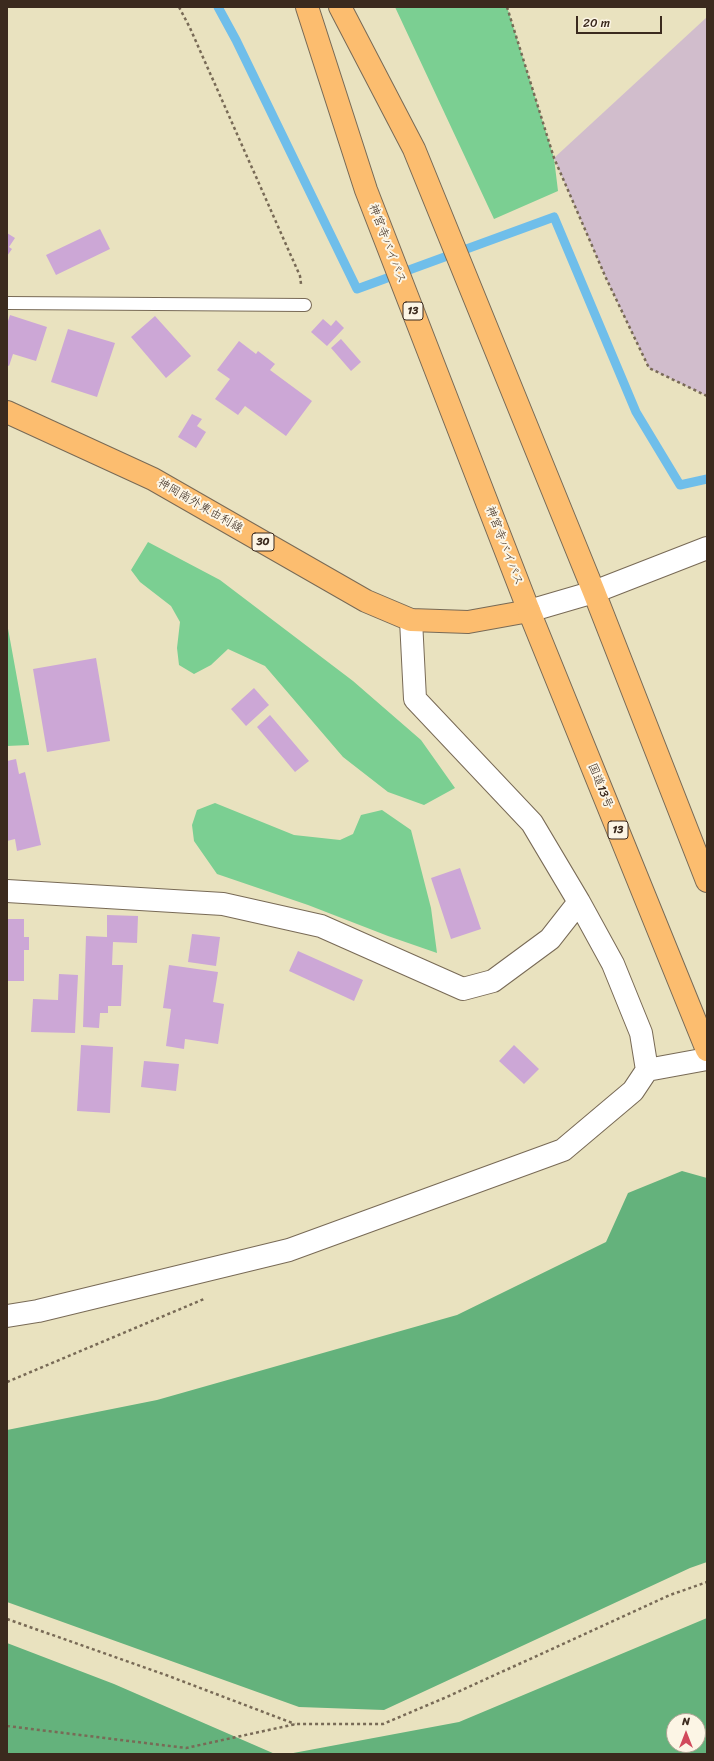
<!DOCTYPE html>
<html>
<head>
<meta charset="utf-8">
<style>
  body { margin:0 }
  #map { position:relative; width:714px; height:1761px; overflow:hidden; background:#e9e2bf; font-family:Sriracha,sans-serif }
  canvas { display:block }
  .frame { position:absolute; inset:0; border:8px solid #3b2a1e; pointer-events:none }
  .north { position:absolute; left:666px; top:1713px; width:40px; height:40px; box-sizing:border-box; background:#fcf5e5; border:1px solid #afa495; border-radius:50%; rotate:0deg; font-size:11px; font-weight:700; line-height:16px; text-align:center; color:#3b2a1e }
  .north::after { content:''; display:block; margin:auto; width:14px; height:18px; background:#d1495b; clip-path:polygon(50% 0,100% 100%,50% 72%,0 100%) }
  .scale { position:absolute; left:576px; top:16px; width:86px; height:18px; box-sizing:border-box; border:2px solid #3b2a1e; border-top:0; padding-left:5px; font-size:12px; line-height:14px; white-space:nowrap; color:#3b2a1e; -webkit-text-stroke:3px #fcf5e5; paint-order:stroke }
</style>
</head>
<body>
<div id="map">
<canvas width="714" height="1761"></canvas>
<div class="frame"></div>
<div class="north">N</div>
<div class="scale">20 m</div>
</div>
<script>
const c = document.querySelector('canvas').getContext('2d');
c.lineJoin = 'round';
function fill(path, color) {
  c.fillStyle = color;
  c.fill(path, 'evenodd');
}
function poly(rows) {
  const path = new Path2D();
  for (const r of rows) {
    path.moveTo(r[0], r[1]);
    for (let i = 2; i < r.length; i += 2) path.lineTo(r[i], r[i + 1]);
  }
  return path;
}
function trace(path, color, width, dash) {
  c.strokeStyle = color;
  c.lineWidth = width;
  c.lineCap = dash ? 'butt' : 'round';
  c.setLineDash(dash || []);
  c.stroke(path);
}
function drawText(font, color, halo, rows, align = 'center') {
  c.font = font + ' Sriracha,"Klee One",sans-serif';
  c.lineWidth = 4;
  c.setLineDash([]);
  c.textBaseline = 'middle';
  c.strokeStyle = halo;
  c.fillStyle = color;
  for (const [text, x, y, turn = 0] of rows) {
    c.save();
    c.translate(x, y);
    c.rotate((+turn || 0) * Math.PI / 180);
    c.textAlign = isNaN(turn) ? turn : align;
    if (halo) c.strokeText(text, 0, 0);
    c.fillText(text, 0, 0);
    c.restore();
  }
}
const industrial = poly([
  [707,17,707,396,649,368,606,278,554,158]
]);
const green = poly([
  [395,7,507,7,554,158,558,191,494,219],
  [148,542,220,580,353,681,421,740,455,788,424,805,388,792,343,757,265,666,228,649,211,665,194,674,179,665,177,648,180,622,171,606,140,582,131,570],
  [7,623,29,744,29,745,7,746],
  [215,803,294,835,340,840,353,834,361,815,382,810,411,830,431,908,437,953,388,936,308,905,217,874,194,841,192,825,197,810]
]);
const forest = poly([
  [682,1171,707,1178,707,1562,690,1568,384,1710,299,1707,7,1602,7,1430,157,1400,457,1315,606,1242,628,1193],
  [707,1618,707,1754,288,1754,459,1722],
  [674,1721,698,1721,698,1745,674,1745],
  [7,1643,114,1684,275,1754,7,1754]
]);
const stream = poly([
  [218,7,236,40,357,289,554,217,636,412,680,485,707,479]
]);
const building = poly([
  [100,229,110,249,56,275,46,255],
  [7,233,15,238,9,247,12,249,7,256],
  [10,315,47,327,36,361,13,354,9,366,7,365,7,324],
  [155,316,191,356,166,378,131,337],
  [323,319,331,326,336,320,344,328,327,346,311,332],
  [68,329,115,343,97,397,51,382],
  [341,339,361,362,351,371,331,348],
  [239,341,256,354,258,351,275,364,270,370,312,401,286,436,245,406,238,415,215,399,230,379,217,370],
  [192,414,202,419,197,426,206,432,196,448,178,437],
  [96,658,110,741,47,752,33,669],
  [254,688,269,705,246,726,231,709],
  [270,715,309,761,295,772,257,727],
  [16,759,19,774,25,772,41,845,17,851,15,839,7,841,7,761],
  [460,868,481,929,451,939,431,878],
  [107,915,138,916,137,943,113,942,112,965,123,965,121,1006,108,1006,108,1013,100,1013,99,1028,83,1027,86,936,107,937],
  [7,919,24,919,24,937,29,937,29,950,24,950,24,981,7,981],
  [192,934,220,937,216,966,188,962],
  [298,951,363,980,354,1001,289,971],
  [169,965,218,972,213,1002,224,1004,218,1044,185,1039,184,1049,166,1046,171,1009,163,1008],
  [59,974,78,975,75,1033,31,1032,33,999,58,1000],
  [81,1045,113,1047,110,1113,77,1111],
  [514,1045,539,1069,524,1084,499,1061],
  [144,1061,179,1064,176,1091,141,1087]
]);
const path = poly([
  [179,7,190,28,300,276,301,284],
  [507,7,554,158,606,278,649,368,707,396],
  [7,1382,204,1299],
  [7,1619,166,1675,295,1724],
  [7,1726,186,1748,296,1724,383,1724,449,1696,670,1595,707,1582]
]);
const lane = poly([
  [7,303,305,305]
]);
const street = poly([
  [529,611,594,592,707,548],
  [7,891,223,904,321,926,463,989,493,981,550,939,579,902,532,823,415,699,411,620],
  [647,1070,707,1059],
  [7,1316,38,1311,289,1250,563,1150,633,1091,647,1070,641,1033,613,964,579,902]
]);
const primary = poly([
  [7,412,153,479,366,601,411,620,468,622,529,611]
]);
const highway = poly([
  [307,7,366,190,529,611,707,1050],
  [340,7,414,149,594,592,707,881]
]);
const shields = [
  [413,311,20],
  [263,542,22],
  [618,830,20]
];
const shieldNames = [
  ["13",413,311],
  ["30",263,542],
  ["13",618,830]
];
const streetNames = [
  ["神宮寺バイパス",387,244,69],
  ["神岡南外東由利線",200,506,30],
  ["神宮寺バイパス",504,546,69],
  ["国道13号",600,786,68]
];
fill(industrial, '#d1bdcc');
fill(green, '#7bcf92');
fill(forest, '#64b27c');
trace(stream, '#6fbeea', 9);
fill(building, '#cca7d6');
trace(lane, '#786a56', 14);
trace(street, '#786a56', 24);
trace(primary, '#786a56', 24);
trace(highway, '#786a56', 24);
trace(path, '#786a56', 2.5, [3, 3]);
trace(lane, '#fff', 12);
trace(street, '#fff', 22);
trace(primary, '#fcbd6f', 22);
trace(highway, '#fcbd6f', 22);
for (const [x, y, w] of shields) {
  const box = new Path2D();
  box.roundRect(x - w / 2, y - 9, w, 18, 3);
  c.fillStyle = '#fcf5e5';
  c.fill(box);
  trace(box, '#3b2a1e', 1);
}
drawText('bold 11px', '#3b2a1e', null, shieldNames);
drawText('12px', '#3b2a1e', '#fcf5e5', streetNames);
</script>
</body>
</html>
